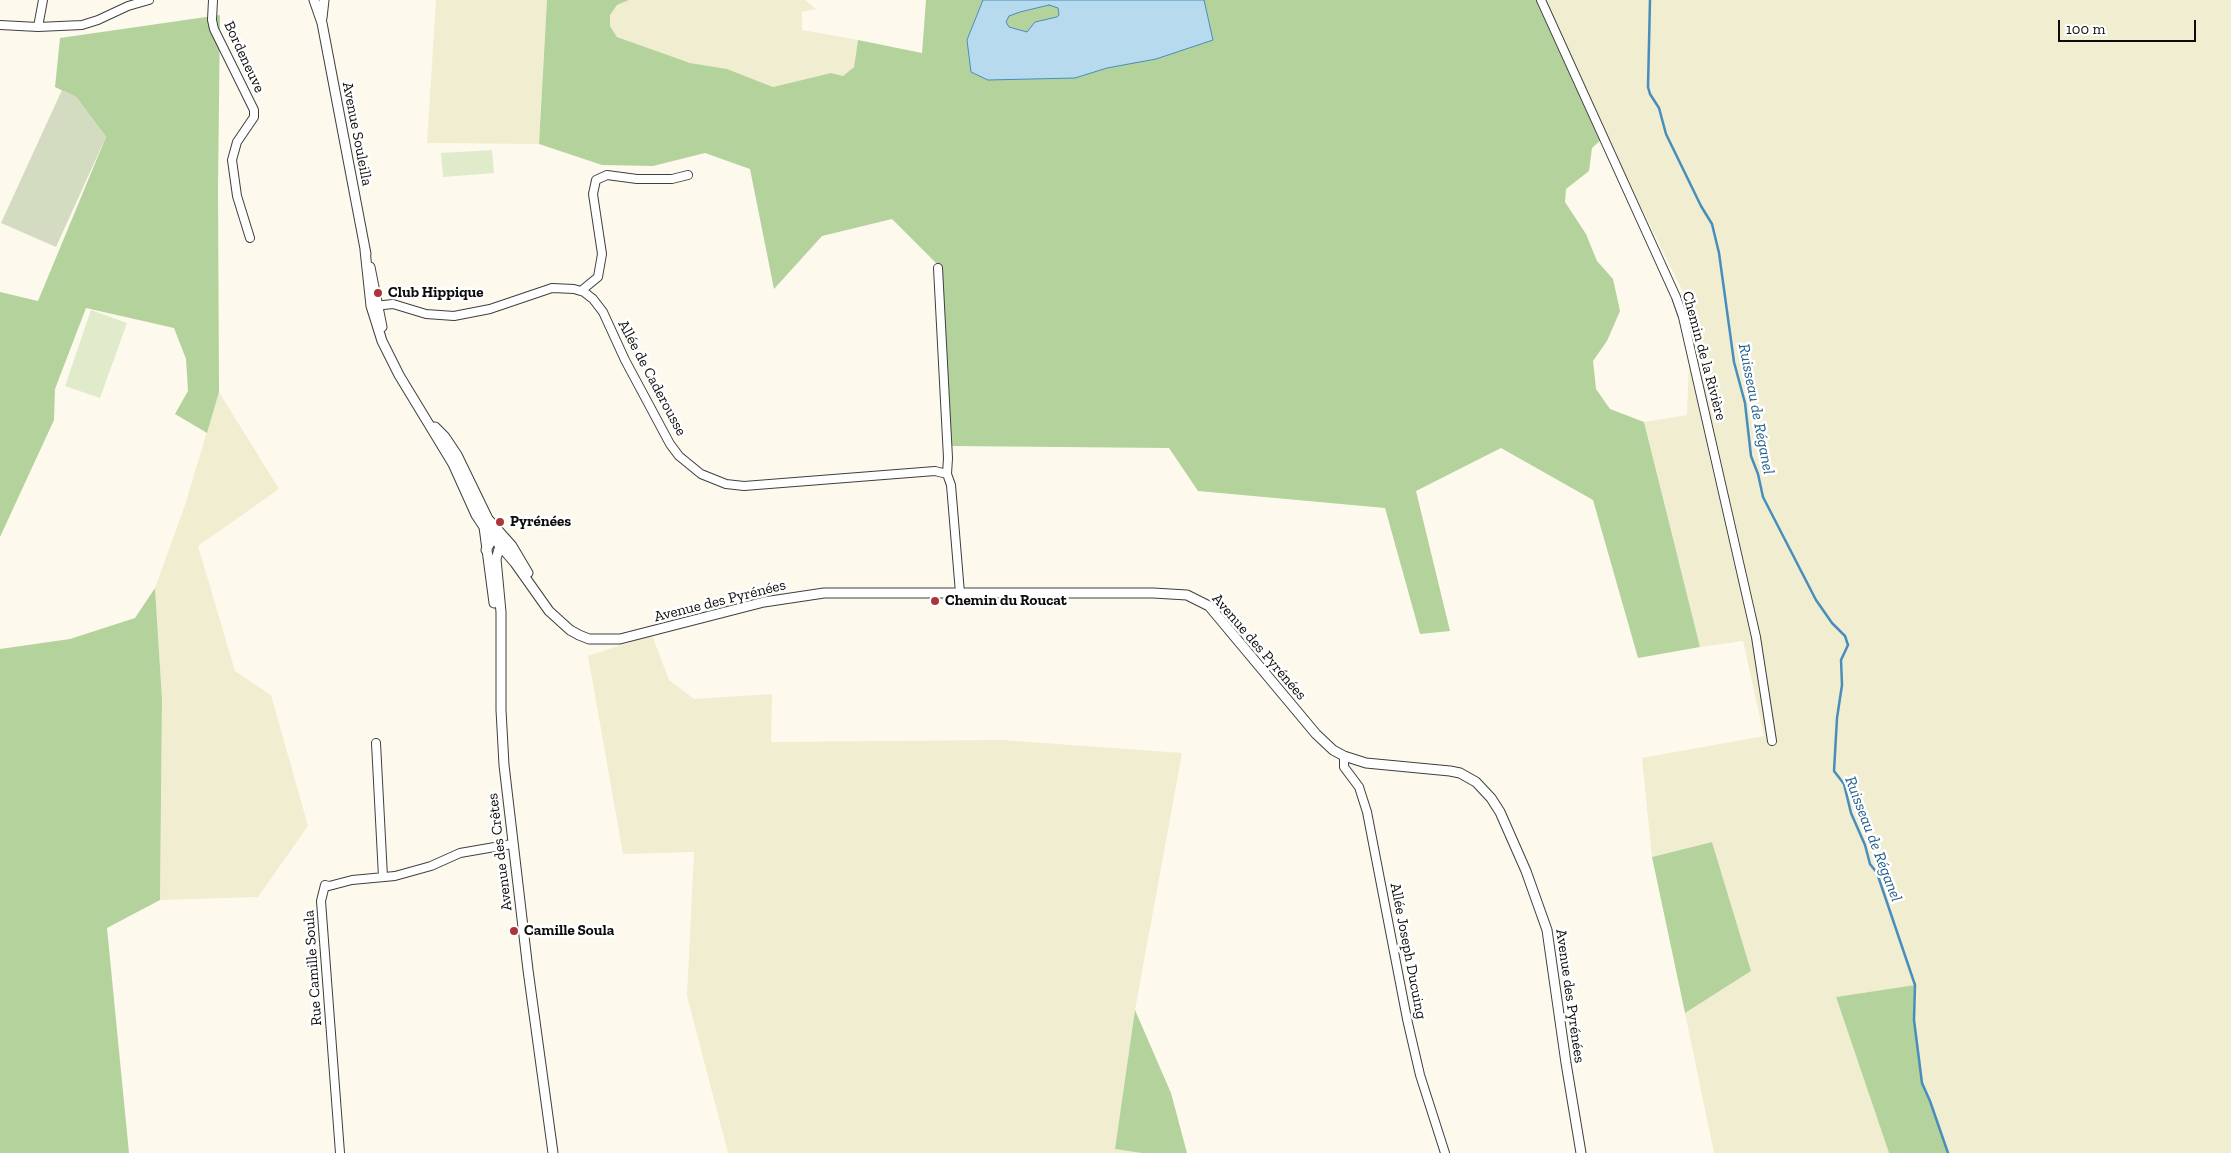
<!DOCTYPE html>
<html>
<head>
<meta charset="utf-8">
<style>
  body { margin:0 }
  #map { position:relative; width:2231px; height:1153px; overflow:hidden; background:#fdfaed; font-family:"Zilla Slab",serif }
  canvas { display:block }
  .scale { position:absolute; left:2058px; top:20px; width:138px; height:22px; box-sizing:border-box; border:2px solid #0c0c0c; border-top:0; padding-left:6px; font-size:15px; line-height:18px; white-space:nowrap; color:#0c0c0c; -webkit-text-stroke:4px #fff; paint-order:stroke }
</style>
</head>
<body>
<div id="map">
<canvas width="2231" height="1153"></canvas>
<div class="scale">100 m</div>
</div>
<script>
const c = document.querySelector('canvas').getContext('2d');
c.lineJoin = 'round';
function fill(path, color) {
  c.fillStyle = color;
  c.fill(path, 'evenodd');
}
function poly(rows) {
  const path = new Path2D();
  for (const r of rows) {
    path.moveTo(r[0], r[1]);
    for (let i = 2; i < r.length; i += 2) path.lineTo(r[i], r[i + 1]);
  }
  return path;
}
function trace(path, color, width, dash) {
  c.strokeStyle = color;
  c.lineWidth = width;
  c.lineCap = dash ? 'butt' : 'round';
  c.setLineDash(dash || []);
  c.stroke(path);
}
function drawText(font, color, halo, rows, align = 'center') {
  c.font = font + ' "Zilla Slab",serif';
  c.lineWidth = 5;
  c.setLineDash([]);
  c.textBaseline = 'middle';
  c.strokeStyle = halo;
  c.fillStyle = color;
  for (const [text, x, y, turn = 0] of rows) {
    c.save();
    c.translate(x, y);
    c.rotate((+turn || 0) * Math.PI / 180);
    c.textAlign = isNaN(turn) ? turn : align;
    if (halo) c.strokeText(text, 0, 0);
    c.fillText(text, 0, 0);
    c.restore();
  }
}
const farmland = poly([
  [436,0,547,0,539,144,427,143],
  [629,0,805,0,816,9,802,12,802,30,858,40,854,67,843,76,831,73,773,87,727,69,690,63,617,37,610,26,610,15,617,5],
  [1538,0,2231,0,2231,1153,1948,1153,1930,1101,1922,1083,1914,1020,1915,985,1836,997,1889,1153,1714,1153,1685,1013,1751,971,1712,842,1652,857,1642,758,1764,736,1743,641,1700,647,1644,422,1687,415,1691,308],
  [219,392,279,489,198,546,235,671,271,695,308,826,258,897,160,900,162,699,155,588,185,505],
  [652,635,669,680,694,699,772,694,771,742,1002,740,1182,753,1135,1010,1115,1149,1142,1153,728,1153,687,996,694,852,623,854,588,656]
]);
const forest = poly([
  [547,0,629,0,617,5,610,15,610,26,617,37,690,63,727,69,773,87,831,73,843,76,854,67,858,40,922,53,926,0,1538,0,1605,136,1592,148,1589,171,1566,189,1565,202,1586,234,1597,261,1613,279,1620,311,1607,341,1593,361,1596,389,1610,409,1644,422,1700,647,1638,658,1593,500,1501,448,1416,491,1450,631,1420,634,1385,508,1198,491,1169,448,950,446,940,267,892,219,822,236,774,289,750,169,705,153,653,166,602,165,539,144],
  [220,15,218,189,219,392,207,433,175,414,188,391,186,359,174,328,86,308,55,389,54,420,0,537,0,292,38,301,106,137,76,97,55,87,60,38],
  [155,588,162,699,160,900,107,928,129,1153,0,1153,0,649,70,639,135,618],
  [1712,842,1751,971,1685,1013,1652,857],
  [1915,985,1914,1020,1922,1083,1930,1101,1948,1153,1889,1153,1836,997],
  [1135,1010,1171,1093,1187,1153,1142,1153,1115,1149]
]);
const cemetery = poly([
  [62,90,76,97,106,137,56,247,1,223]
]);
const pitch = poly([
  [492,150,494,173,443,177,441,153],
  [91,310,127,323,100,398,65,386]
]);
const water = poly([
  [983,0,1204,0,1213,40,1156,59,1107,68,1075,78,988,80,971,72,967,40,983,0],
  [1049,5,1058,8,1059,15,1057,17,1035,22,1027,32,1009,27,1006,22,1009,16,1020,12,1049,5]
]);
const stream = poly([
  [1650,0,1648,87,1650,94,1659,108,1666,134,1701,206,1712,224,1719,253,1734,362,1745,403,1751,456,1758,474,1763,497,1816,600,1832,623,1845,636,1848,645,1841,660,1842,685,1837,718,1834,771,1844,784,1851,813,1865,845,1870,864,1877,873,1915,985,1914,1020,1922,1083,1930,1101,1948,1153]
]);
const minor = poly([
  [213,0,212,20,214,29,254,110,254,117,237,142,232,160,237,196,250,238],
  [1541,0,1676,297,1683,317,1756,637,1772,741],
  [0,25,38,27,82,25,98,20,128,6,149,0],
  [38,27,43,0],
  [938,268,948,458,947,474,951,485,960,593],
  [581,291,598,277,602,254,593,194,596,180,607,175,637,179,672,179,688,175],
  [374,306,393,304,426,314,454,316,490,309,552,288,574,289,584,292,593,299,603,312,625,360,670,444,679,456,701,474,726,484,744,486,935,471,947,474],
  [376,743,383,877],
  [1344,756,1344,767,1359,787,1367,812,1407,1019,1420,1075,1445,1153],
  [340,1153,321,901,325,885,329,886,352,880,395,876,431,866,460,853,512,844]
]);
const tertiary = poly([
  [314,0,322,23,366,254],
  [322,18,324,0],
  [365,250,371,306,382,341,399,375,453,464,476,515,484,527,515,563,549,611,570,630,579,635,589,639,620,639,764,602,824,593,1153,593,1187,595,1209,606,1316,734,1333,750,1344,756,1366,763,1450,771,1460,773,1476,782,1491,798,1500,812,1526,871,1547,930,1566,1063,1581,1153],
  [370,267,382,327],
  [435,427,445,437,457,455,488,519,512,546,528,573],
  [484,527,494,603],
  [486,550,493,538,503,536,496,559,501,612,501,710,504,765,528,970,553,1153]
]);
const markers = [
  [378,293,5,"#ab353a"],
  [500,522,5,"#ab353a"],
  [935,601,5,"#ab353a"],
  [514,931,5,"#ab353a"]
];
const streetNames = [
  ["Bordeneuve",244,57,65],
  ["Avenue Souleilla",357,134,79],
  ["Chemin de la Rivière",1704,356,75],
  ["Allée de Caderousse",652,378,62],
  ["Avenue des Pyrénées",720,601,-14],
  ["Avenue des Pyrénées",1259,647,49],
  ["Avenue des Crêtes",500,852,-97],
  ["Allée Joseph Ducuing",1408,951,79],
  ["Rue Camille Soula",313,968,-94],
  ["Avenue des Pyrénées",1570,996,82]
];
const poiNames = [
  ["Club Hippique",388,293],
  ["Pyrénées",510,522],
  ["Chemin du Roucat",945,601],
  ["Camille Soula",524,931]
];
const waterNames = [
  ["Ruisseau de Réganel",1756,409,79],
  ["Ruisseau de Réganel",1873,839,69]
];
fill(farmland, '#f0edd0');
fill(forest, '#b4d29c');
fill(cemetery, '#d3dcc1');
fill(pitch, '#e0ebcc');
fill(water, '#b8daee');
trace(water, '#478ebd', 1);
trace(stream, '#478ebd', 2.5);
trace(minor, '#3f3f3f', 10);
trace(tertiary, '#3f3f3f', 11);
trace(minor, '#fff', 8);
trace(tertiary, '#fff', 9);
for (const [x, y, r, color] of markers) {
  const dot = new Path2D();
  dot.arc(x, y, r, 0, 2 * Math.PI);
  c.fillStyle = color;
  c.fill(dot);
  trace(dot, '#fff', 2);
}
drawText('15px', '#0c0c0c', '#fff', streetNames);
drawText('bold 15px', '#0c0c0c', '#fff', poiNames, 'left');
drawText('italic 16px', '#25608e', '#fff', waterNames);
</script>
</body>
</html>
